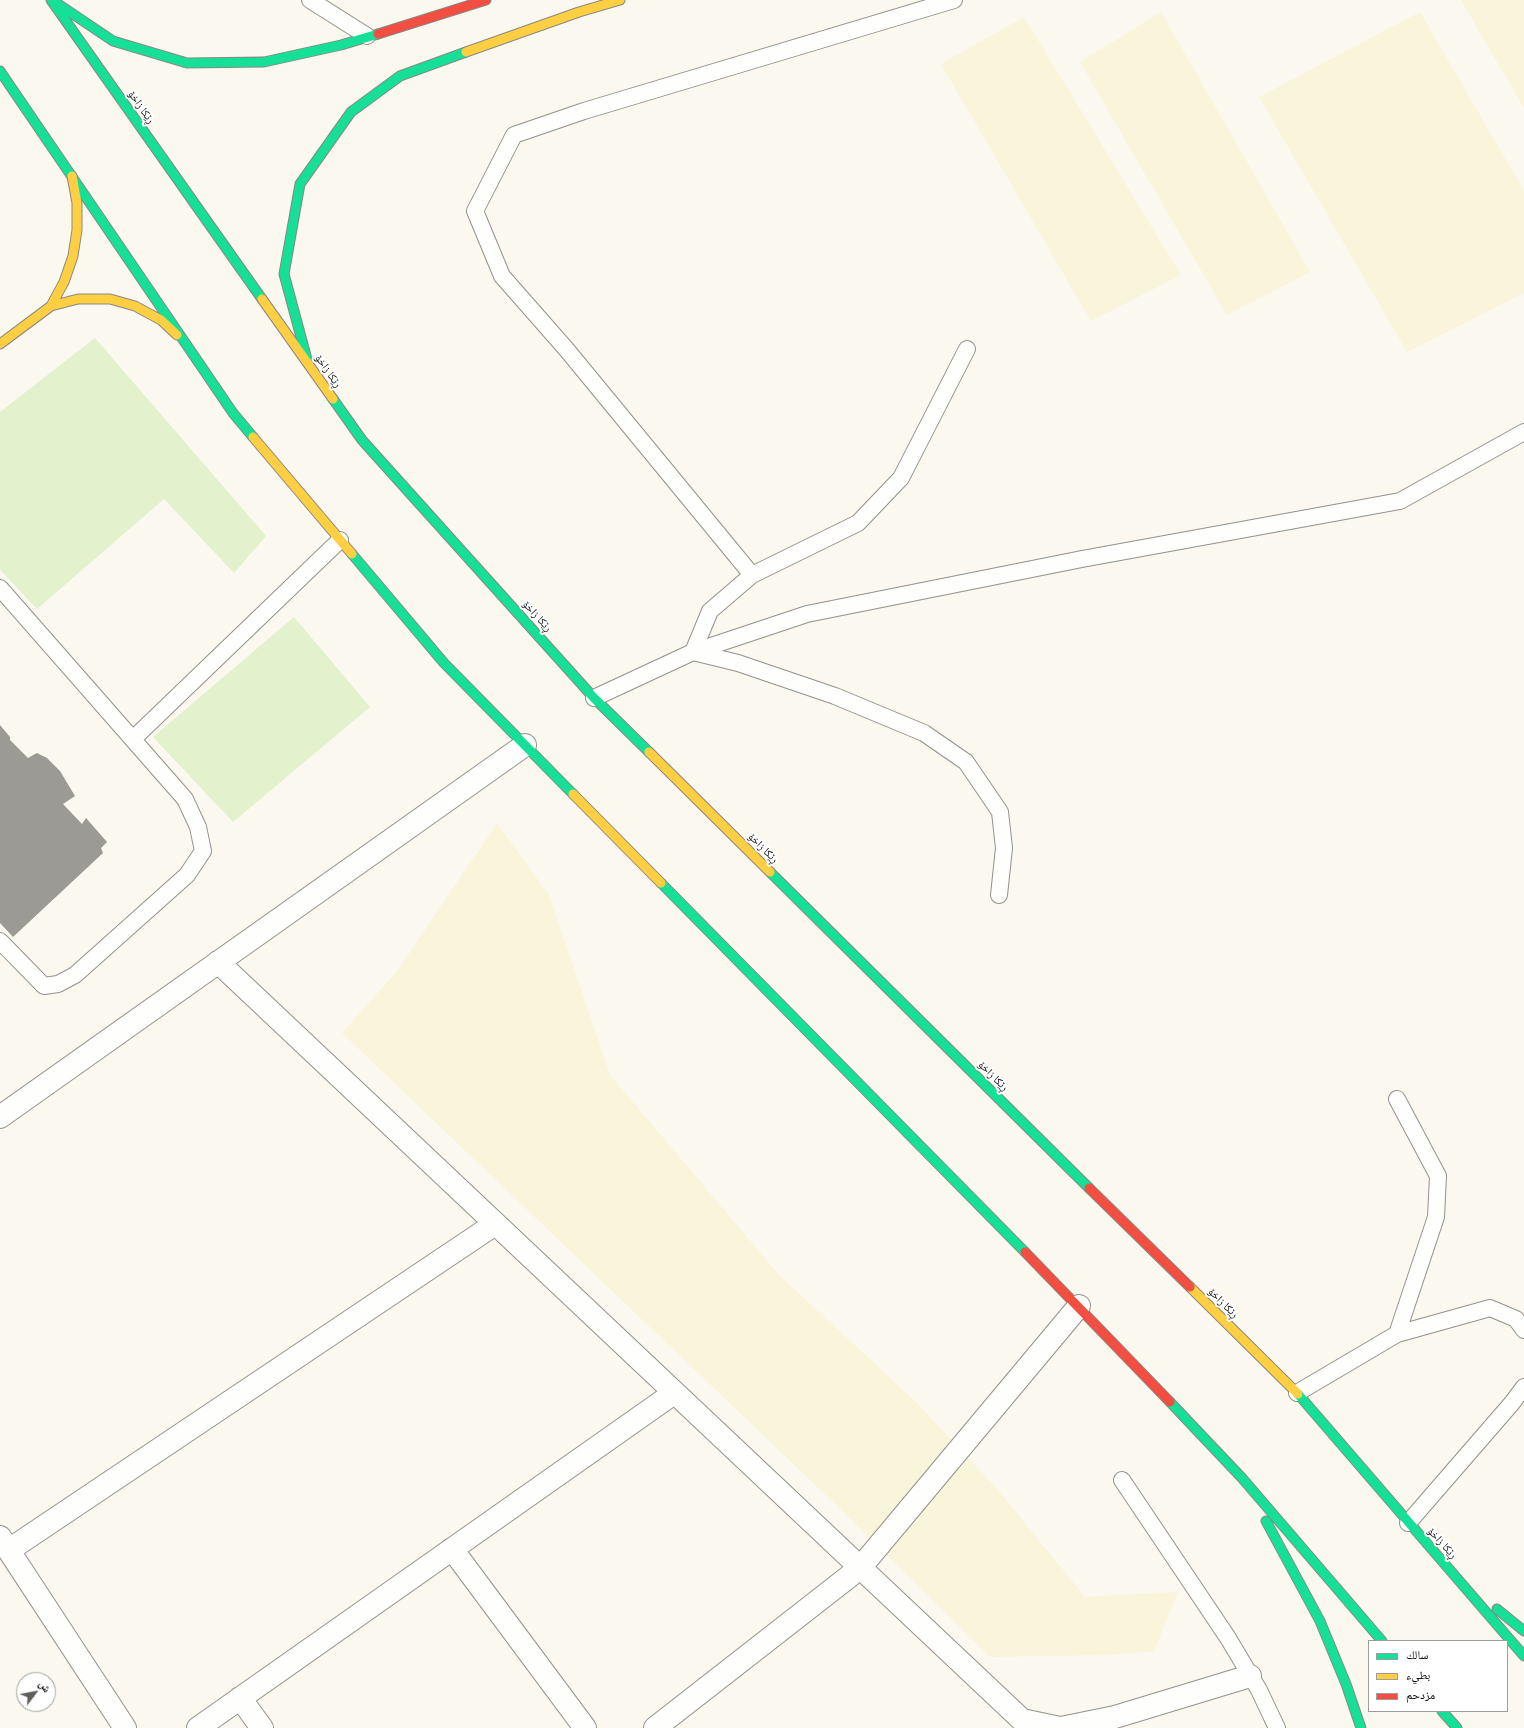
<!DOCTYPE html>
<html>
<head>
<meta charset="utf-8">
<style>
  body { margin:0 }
  #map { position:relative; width:1524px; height:1728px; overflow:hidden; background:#faf8ef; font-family:"PT Serif","Noto Naskh Arabic",serif }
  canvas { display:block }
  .legend { position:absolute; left:1368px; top:1640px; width:140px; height:72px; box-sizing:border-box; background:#fff; border:1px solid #9d9d9d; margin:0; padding:5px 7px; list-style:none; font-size:12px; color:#0b0b0b }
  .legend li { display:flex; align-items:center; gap:8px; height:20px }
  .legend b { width:20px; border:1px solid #9d9d9d }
  .north { position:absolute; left:16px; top:1672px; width:40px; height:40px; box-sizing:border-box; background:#fff; border:1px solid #9d9d9d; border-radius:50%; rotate:58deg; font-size:11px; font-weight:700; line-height:16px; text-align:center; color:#0b0b0b }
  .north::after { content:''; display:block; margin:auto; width:14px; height:18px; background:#5f5e5b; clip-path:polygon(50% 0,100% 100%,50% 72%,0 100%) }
</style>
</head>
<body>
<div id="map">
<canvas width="1524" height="1728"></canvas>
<ul class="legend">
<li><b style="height:5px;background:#16e098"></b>سالك</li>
<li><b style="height:5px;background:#ffcf43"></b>بطيء</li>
<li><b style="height:5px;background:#f24e42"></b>مزدحم</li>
</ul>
<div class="north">ش</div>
</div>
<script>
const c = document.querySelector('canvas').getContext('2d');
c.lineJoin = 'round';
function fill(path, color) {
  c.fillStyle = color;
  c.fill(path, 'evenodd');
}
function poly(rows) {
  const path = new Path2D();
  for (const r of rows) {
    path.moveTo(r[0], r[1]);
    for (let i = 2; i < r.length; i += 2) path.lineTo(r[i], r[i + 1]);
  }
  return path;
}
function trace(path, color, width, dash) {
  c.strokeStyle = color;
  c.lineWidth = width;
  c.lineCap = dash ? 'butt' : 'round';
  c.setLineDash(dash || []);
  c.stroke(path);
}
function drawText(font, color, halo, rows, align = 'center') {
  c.font = font + ' "PT Serif","Noto Naskh Arabic",serif';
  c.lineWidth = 4;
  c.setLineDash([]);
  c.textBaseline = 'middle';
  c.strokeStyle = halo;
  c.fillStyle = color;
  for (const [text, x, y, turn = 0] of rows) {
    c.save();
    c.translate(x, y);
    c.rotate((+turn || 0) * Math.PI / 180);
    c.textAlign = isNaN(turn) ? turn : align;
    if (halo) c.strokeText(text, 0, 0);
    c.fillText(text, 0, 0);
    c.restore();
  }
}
const farmland = poly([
  [1461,0,1524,0,1524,108],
  [1161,12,1310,272,1227,315,1080,62],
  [1420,12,1524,191,1524,293,1407,352,1259,97],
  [1024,17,1181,275,1091,321,941,64],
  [497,823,549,895,610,1075,780,1276,916,1402,998,1490,1085,1597,1178,1592,1154,1651,1104,1655,990,1657,831,1500,342,1033,398,970]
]);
const green = poly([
  [95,338,266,536,234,573,164,499,37,609,0,570,0,412],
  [294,617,370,707,233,822,153,737]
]);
const building = poly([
  [0,725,10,737,10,740,28,758,37,753,47,758,60,771,75,796,63,804,82,824,86,818,107,842,101,848,103,853,13,937,0,923]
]);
const lane = poly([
  [310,0,367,36],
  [752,575,567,350,502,276,475,211,514,135,584,111,954,0],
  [0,588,185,799,198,827,203,851,187,875,75,975,58,984,44,986,0,941],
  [693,652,807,614,1082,559,1400,501,1524,432],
  [693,652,710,611,752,575,858,523,901,478,967,349],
  [594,698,693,652,738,663,835,696,924,733,966,762,1000,812,1004,848,999,895],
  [133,739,340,540],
  [1397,1099,1438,1176,1436,1217,1397,1334],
  [1297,1393,1397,1334,1490,1308,1516,1319,1524,1330],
  [1122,1480,1228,1638,1259,1690,1277,1728],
  [1408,1523,1512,1403,1524,1387]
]);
const street = poly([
  [218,962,1022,1720,1060,1728],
  [0,1117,525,745],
  [0,1537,125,1728],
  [452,1549,585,1728],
  [9,1550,495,1224],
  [240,1698,262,1728],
  [198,1728,674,1393],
  [655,1728,860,1568,1079,1306],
  [1061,1728,1115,1717,1250,1676]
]);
const fast = poly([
  [51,0,262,299],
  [52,0,113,41,187,63,264,62,341,45,378,34],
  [0,71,233,413,253,437],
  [308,363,284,274,300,184,351,112,400,76,466,52],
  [333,399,362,440,594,698,649,752],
  [352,554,444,663,573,794],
  [770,872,1089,1188],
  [661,883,1025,1252],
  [1298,1394,1524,1656],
  [1170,1402,1242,1478,1382,1641],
  [1266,1521,1320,1621,1346,1684,1361,1728],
  [1497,1609,1524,1631],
  [1442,1711,1457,1728]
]);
const slow = poly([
  [466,52,579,12,620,0],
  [262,299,333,399],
  [51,306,64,282,73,256,77,230,77,203,72,176],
  [0,344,51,306,78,299,110,299,135,306,161,320,177,335],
  [253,437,352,554],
  [649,752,770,872],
  [573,794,661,883],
  [1190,1287,1298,1394]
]);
const jam = poly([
  [378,34,486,0],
  [1089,1188,1190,1287],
  [1025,1252,1170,1402]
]);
const streetNames = [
  ["ڕێکا زاخۆ",141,107,55],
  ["ڕێکا زاخۆ",328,371,55],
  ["ڕێکا زاخۆ",537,616,48],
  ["ڕێکا زاخۆ",763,848,45],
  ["ڕێکا زاخۆ",993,1076,45],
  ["ڕێکا زاخۆ",1223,1303,45],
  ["ڕێکا زاخۆ",1442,1543,48]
];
fill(farmland, '#f8f5da');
fill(green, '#e3f1cd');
fill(building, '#9c9a95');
trace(lane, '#93928e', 18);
trace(street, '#93928e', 24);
trace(fast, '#898884', 11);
trace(slow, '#898884', 11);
trace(jam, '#898884', 11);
trace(lane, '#fefefd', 16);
trace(street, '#fefefd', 22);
trace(fast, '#16e098', 9);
trace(slow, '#ffcf43', 9);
trace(jam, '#f24e42', 9);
drawText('11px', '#0b0b0b', '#fff', streetNames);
</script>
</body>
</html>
